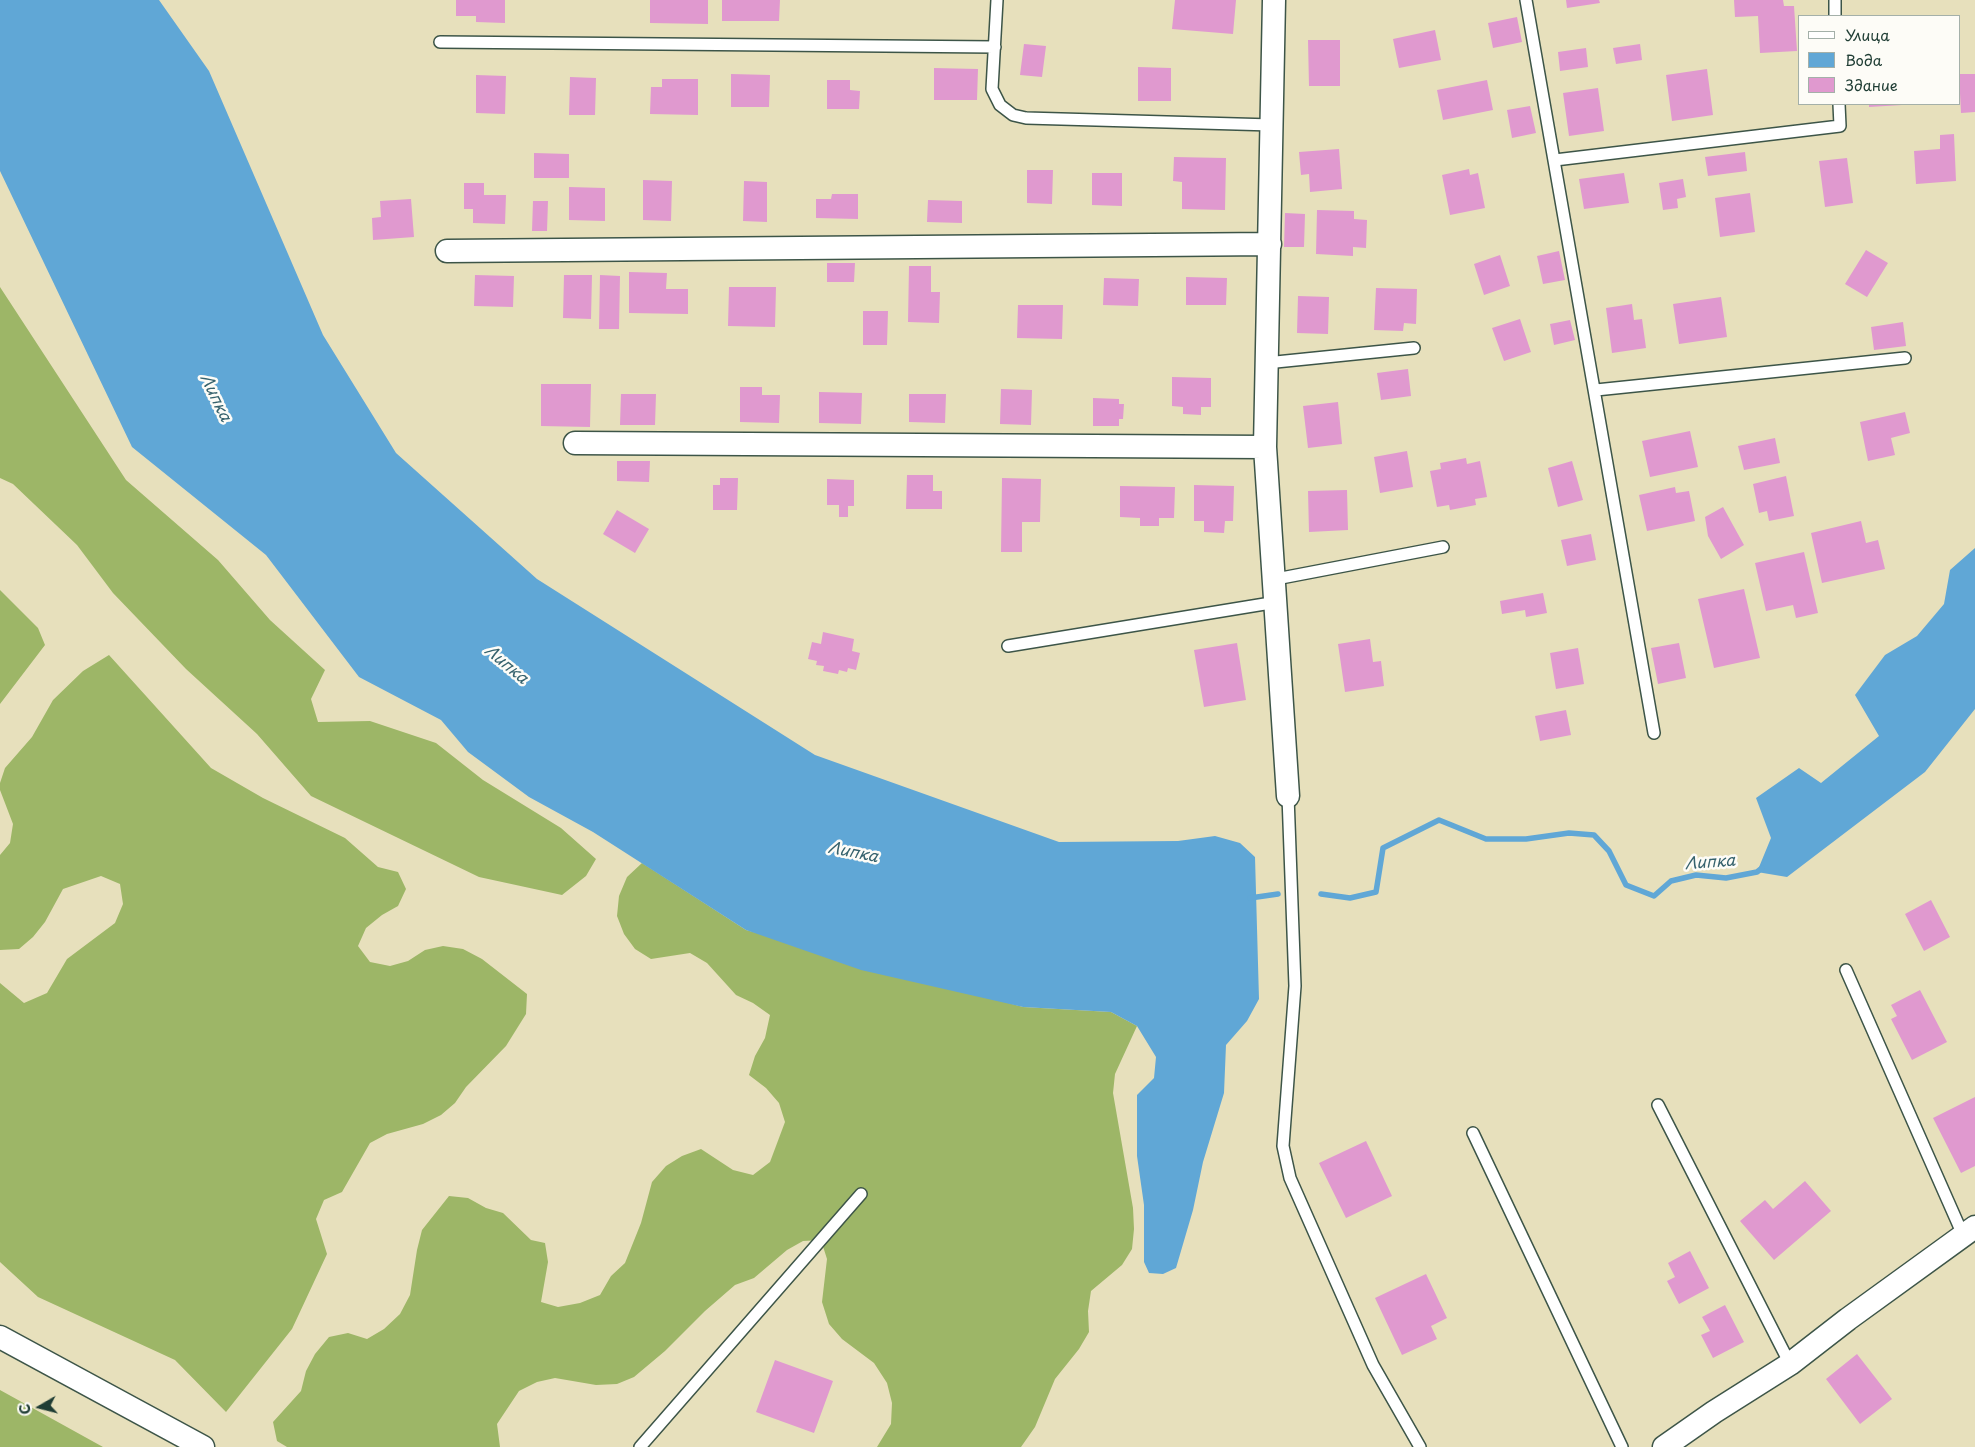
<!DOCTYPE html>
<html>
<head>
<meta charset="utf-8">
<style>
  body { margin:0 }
  #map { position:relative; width:1975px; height:1447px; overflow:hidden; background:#e7e0bc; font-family:"Playpen Sans",sans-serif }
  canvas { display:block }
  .legend { position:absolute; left:1798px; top:15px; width:162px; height:90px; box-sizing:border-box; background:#fdfcf7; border:1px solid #a4b0a9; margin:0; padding:6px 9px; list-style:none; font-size:15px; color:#1f3d34 }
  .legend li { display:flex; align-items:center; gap:10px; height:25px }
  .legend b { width:25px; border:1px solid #a4b0a9 }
  .north { position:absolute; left:15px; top:1382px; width:50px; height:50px; -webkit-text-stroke:4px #fdfcf7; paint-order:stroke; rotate:262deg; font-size:14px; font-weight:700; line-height:20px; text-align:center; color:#1f3d34 }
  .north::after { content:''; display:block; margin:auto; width:18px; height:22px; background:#1f3d34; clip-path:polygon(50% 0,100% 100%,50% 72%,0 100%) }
</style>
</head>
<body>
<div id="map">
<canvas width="1975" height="1447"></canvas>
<ul class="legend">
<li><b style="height:6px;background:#fff"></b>Улица</li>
<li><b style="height:14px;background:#60a7d6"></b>Вода</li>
<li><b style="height:14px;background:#e099cf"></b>Здание</li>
</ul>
<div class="north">С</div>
</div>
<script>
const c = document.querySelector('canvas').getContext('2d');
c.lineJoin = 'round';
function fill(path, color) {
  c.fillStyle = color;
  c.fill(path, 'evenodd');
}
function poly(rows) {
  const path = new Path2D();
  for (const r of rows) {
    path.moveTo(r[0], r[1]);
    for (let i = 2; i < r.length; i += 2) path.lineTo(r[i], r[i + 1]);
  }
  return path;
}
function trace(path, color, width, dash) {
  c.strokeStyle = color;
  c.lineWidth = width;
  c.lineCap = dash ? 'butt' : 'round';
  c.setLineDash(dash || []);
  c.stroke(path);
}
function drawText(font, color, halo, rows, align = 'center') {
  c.font = font + ' "Playpen Sans",sans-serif';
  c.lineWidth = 5;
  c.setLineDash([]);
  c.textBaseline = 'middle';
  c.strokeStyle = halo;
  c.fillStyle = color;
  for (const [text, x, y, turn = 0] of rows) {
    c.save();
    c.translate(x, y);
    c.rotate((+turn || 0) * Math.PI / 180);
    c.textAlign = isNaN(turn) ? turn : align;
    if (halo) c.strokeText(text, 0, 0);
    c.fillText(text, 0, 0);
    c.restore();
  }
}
const forest = poly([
  [0,287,126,480,218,560,270,620,325,670,311,699,318,722,370,721,436,743,483,780,561,828,596,859,586,876,562,895,479,877,311,796,257,734,186,669,113,593,77,545,13,484,0,478],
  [0,590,38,628,45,645,0,704],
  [109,655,211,768,263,798,345,838,378,867,398,872,406,889,398,906,382,915,366,928,358,946,370,962,390,966,408,961,425,950,443,946,463,949,482,959,527,994,526,1014,506,1046,466,1087,455,1103,441,1115,423,1124,387,1134,370,1143,342,1192,324,1200,316,1219,327,1254,292,1329,226,1412,175,1360,38,1297,0,1262,0,983,24,1003,47,993,67,959,115,923,123,904,120,884,101,876,63,889,45,922,33,937,19,949,0,950,0,855,10,843,13,824,0,790,0,783,5,768,32,737,53,700,83,671],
  [642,863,746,930,1023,1007,1111,1012,1137,1026,1115,1074,1113,1093,1133,1208,1134,1229,1132,1249,1122,1265,1091,1291,1088,1311,1089,1332,1079,1349,1055,1379,1035,1427,1021,1447,877,1447,891,1424,892,1403,887,1383,874,1363,842,1339,829,1324,822,1302,827,1259,821,1240,803,1241,787,1250,754,1278,735,1285,705,1311,665,1351,634,1377,617,1384,596,1385,555,1378,537,1382,519,1391,497,1424,500,1447,287,1447,277,1441,273,1422,301,1391,306,1371,315,1354,329,1337,348,1333,367,1339,384,1329,400,1314,410,1295,417,1250,422,1230,449,1196,468,1198,486,1208,503,1213,531,1240,545,1243,548,1262,541,1302,558,1307,580,1303,600,1295,611,1276,625,1263,641,1223,652,1182,666,1166,682,1156,701,1149,733,1170,753,1175,770,1162,785,1122,779,1103,766,1088,749,1075,755,1056,765,1038,770,1015,753,1003,736,995,707,963,690,953,651,959,635,949,624,934,617,916,619,896,627,877],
  [0,1390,103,1447,0,1447]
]);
const water = poly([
  [0,0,159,0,209,71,323,335,396,453,537,579,815,755,1059,842,1178,841,1215,836,1240,843,1255,857,1259,999,1247,1021,1226,1045,1224,1093,1203,1162,1193,1210,1176,1268,1163,1274,1149,1273,1144,1262,1144,1205,1137,1156,1137,1095,1154,1078,1156,1057,1137,1026,1111,1012,1023,1007,861,970,746,930,593,832,529,797,468,752,441,720,359,677,266,555,132,447,0,171],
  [1975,548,1975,709,1925,772,1787,877,1757,872,1771,838,1756,798,1799,768,1821,783,1879,736,1855,695,1885,655,1917,636,1944,604,1950,570]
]);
const stream = poly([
  [1321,894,1350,898,1376,892,1383,848,1439,820,1486,839,1526,839,1569,833,1594,835,1609,851,1626,885,1654,896,1671,881,1696,875,1726,878,1757,872,1762,868],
  [1250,898,1278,894]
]);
const building = poly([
  [456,0,505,0,505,23,476,22,476,16,456,16],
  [650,0,708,0,708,24,650,23],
  [722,0,780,0,779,21,722,21],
  [1175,0,1236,0,1233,34,1172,29],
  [1566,0,1599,0,1600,3,1567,8],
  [1734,0,1783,0,1784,6,1794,6,1797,51,1760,53,1758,16,1735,17],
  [1517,17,1522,42,1493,48,1488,23],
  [1435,30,1441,60,1399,68,1393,39],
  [1308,40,1340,40,1340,86,1309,86],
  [1024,44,1046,46,1042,77,1020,75],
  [1640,44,1642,60,1616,64,1613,48],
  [1586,48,1588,67,1560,71,1558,52],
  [1138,67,1171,68,1171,101,1138,101],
  [934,68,978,69,977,100,934,100],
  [1707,69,1713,115,1672,121,1666,75],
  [731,74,770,75,769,107,731,107],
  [1959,74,1975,74,1975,112,1961,113],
  [476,75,506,76,505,114,476,113],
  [570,77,596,78,595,115,569,115],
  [662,79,698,79,698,115,650,114,651,87,662,87],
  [827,80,850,80,850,90,860,91,859,109,827,109],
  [1487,80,1493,110,1443,120,1437,90],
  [1598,88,1604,131,1569,136,1563,93],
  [1869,104,1902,104,1902,105,1869,107],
  [1530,106,1536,133,1512,138,1507,110],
  [1954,134,1956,181,1916,184,1914,151,1940,149,1940,135],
  [1339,149,1342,189,1310,192,1309,174,1301,175,1299,152],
  [1745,152,1747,171,1708,176,1705,157],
  [534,153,569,154,569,178,534,178],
  [1174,157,1226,158,1225,210,1182,209,1182,182,1173,181],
  [1847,158,1853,203,1825,207,1819,161],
  [1469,169,1470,175,1478,173,1485,208,1450,215,1442,175],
  [1027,170,1053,170,1052,204,1027,203],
  [1092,173,1122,173,1122,206,1092,205],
  [1624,173,1629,203,1584,209,1579,179],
  [1683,179,1686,197,1677,199,1678,208,1663,210,1659,183],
  [643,180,672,181,671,221,643,220],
  [744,181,767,182,767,222,743,221],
  [464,183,484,183,484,195,506,195,505,224,473,223,473,209,464,209],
  [569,187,605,188,605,221,569,220],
  [1750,193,1755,232,1720,237,1715,198],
  [832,194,858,194,858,219,816,218,816,199,831,199],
  [411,199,414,237,373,240,372,218,381,217,380,201],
  [928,200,962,201,962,223,927,222],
  [533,201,548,201,547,231,532,231],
  [1317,210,1354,211,1354,219,1367,220,1366,248,1353,247,1353,256,1316,254],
  [1285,213,1305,214,1304,247,1284,247],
  [1866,250,1888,263,1867,297,1845,284],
  [1559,251,1565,280,1543,284,1537,256],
  [1500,255,1510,286,1484,295,1474,264],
  [827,263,855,263,854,282,827,282],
  [909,266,931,266,931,292,940,292,939,323,908,322],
  [629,272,667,273,666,289,688,289,688,314,629,313],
  [475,275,514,276,513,307,474,306],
  [564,275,592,275,591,319,563,318],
  [600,275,620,276,619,329,599,329],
  [1186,277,1227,278,1226,305,1186,305],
  [1104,278,1139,279,1138,306,1103,305],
  [729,287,776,287,775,327,728,326],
  [1376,288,1417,289,1416,324,1404,323,1403,331,1374,330],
  [1298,296,1329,297,1328,334,1297,333],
  [1721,297,1727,337,1679,344,1673,304],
  [1632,304,1634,320,1642,319,1646,348,1612,353,1606,308],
  [1018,305,1063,305,1062,339,1017,338],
  [863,311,888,311,887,345,863,345],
  [1520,319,1531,352,1504,361,1492,328],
  [1570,320,1575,340,1554,345,1550,324],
  [1903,322,1906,346,1874,350,1871,327],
  [1408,369,1411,396,1381,400,1377,373],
  [1172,377,1211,378,1211,407,1201,407,1201,415,1183,414,1183,407,1172,406],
  [541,384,591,384,590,427,541,426],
  [740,387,762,387,762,395,780,395,779,423,740,422],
  [1001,389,1032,390,1031,425,1000,424],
  [819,392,862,393,861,424,819,423],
  [621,394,656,394,655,425,620,425],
  [909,394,946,394,945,423,909,422],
  [1093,398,1119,399,1119,404,1124,404,1123,419,1119,419,1119,426,1093,426],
  [1338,402,1342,444,1308,448,1303,406],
  [1905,412,1910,433,1891,438,1895,455,1868,461,1860,422],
  [1690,431,1698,467,1650,477,1642,441],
  [1775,438,1780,463,1744,470,1738,446],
  [1407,451,1413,487,1380,493,1374,457],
  [1466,458,1467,464,1480,461,1487,497,1475,499,1476,505,1450,510,1449,505,1437,507,1430,471,1441,469,1440,463],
  [617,461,650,461,649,482,617,481],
  [1572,461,1583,500,1558,507,1548,468],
  [907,475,933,475,933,491,942,491,942,509,906,509],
  [1786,476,1794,516,1769,521,1767,511,1759,513,1753,484],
  [720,478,738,478,737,510,713,510,713,485,720,485],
  [1002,478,1041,479,1040,522,1022,522,1022,552,1001,552],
  [827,479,854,480,854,506,848,506,848,517,839,517,839,505,827,505],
  [1194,485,1234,486,1233,521,1225,521,1224,533,1204,532,1204,521,1194,521],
  [1120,486,1175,487,1174,518,1159,518,1159,526,1140,526,1140,518,1120,517],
  [1675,487,1676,493,1689,491,1695,521,1647,531,1639,495],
  [1347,490,1348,530,1309,532,1308,491],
  [1723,507,1744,545,1721,559,1708,536,1705,517],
  [617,510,649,529,635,553,603,534],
  [1861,521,1866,543,1878,540,1885,569,1822,583,1811,533],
  [1591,534,1596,560,1567,566,1561,540],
  [1804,552,1818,613,1796,618,1793,605,1766,611,1755,563],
  [1744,589,1760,658,1714,668,1698,599],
  [1543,593,1547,613,1526,617,1525,610,1502,614,1500,601],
  [823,632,854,639,852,651,860,653,856,670,848,668,847,672,839,670,838,674,823,671,824,666,816,665,817,661,808,659,812,642,821,644],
  [1370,639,1373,662,1381,661,1384,686,1345,692,1338,644],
  [1237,643,1246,700,1204,707,1194,650],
  [1679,643,1686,678,1658,684,1651,648],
  [1578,648,1584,684,1556,689,1550,653],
  [1566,710,1571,735,1540,741,1535,716],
  [1931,900,1950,937,1924,951,1905,914],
  [1920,990,1947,1042,1912,1060,1891,1019,1897,1016,1891,1005],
  [1975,1097,1975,1166,1961,1173,1933,1118],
  [1366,1141,1392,1196,1346,1218,1319,1163],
  [1805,1181,1831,1211,1774,1260,1740,1221,1765,1200,1773,1209],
  [1690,1251,1709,1288,1679,1304,1667,1281,1675,1277,1668,1263],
  [1426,1274,1447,1318,1431,1326,1437,1339,1402,1355,1375,1298],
  [1725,1305,1744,1342,1713,1358,1701,1335,1710,1331,1702,1317],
  [1857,1354,1892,1399,1860,1424,1826,1379],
  [775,1360,833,1381,814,1433,756,1412]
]);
const service = poly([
  [997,0,992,89,1000,105,1013,115,1026,118,1272,125],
  [1526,0,1654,733],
  [1835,0,1835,16],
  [440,42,995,47],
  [1555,160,1840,126,1839,104],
  [1266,363,1414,348],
  [1596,390,1905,358],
  [1276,579,1443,547],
  [1008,646,1277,602],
  [1288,796,1295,986,1283,1146,1290,1178,1373,1365,1420,1447],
  [1846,970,1963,1235],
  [1658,1105,1790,1364],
  [1473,1133,1622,1447],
  [640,1447,861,1194]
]);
const minor = poly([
  [1274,0,1265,447,1288,796],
  [447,251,1270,244],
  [575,443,1265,447],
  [0,1337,203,1447],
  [1664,1447,1714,1412,1790,1364,1848,1319,1975,1227]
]);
const waterNames = [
  ["Липка",215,398,64],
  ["Липка",506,665,40],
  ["Липка",853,853,11],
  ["Липка",1710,863,-4]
];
fill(forest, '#9db667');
fill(water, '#60a7d6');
trace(stream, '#60a7d6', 5.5);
fill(building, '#e099cf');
trace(service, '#3d5548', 14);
trace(minor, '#3d5548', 25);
trace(service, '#fff', 11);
trace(minor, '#fff', 22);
drawText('italic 16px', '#36626d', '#fdfcf7', waterNames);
</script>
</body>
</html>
